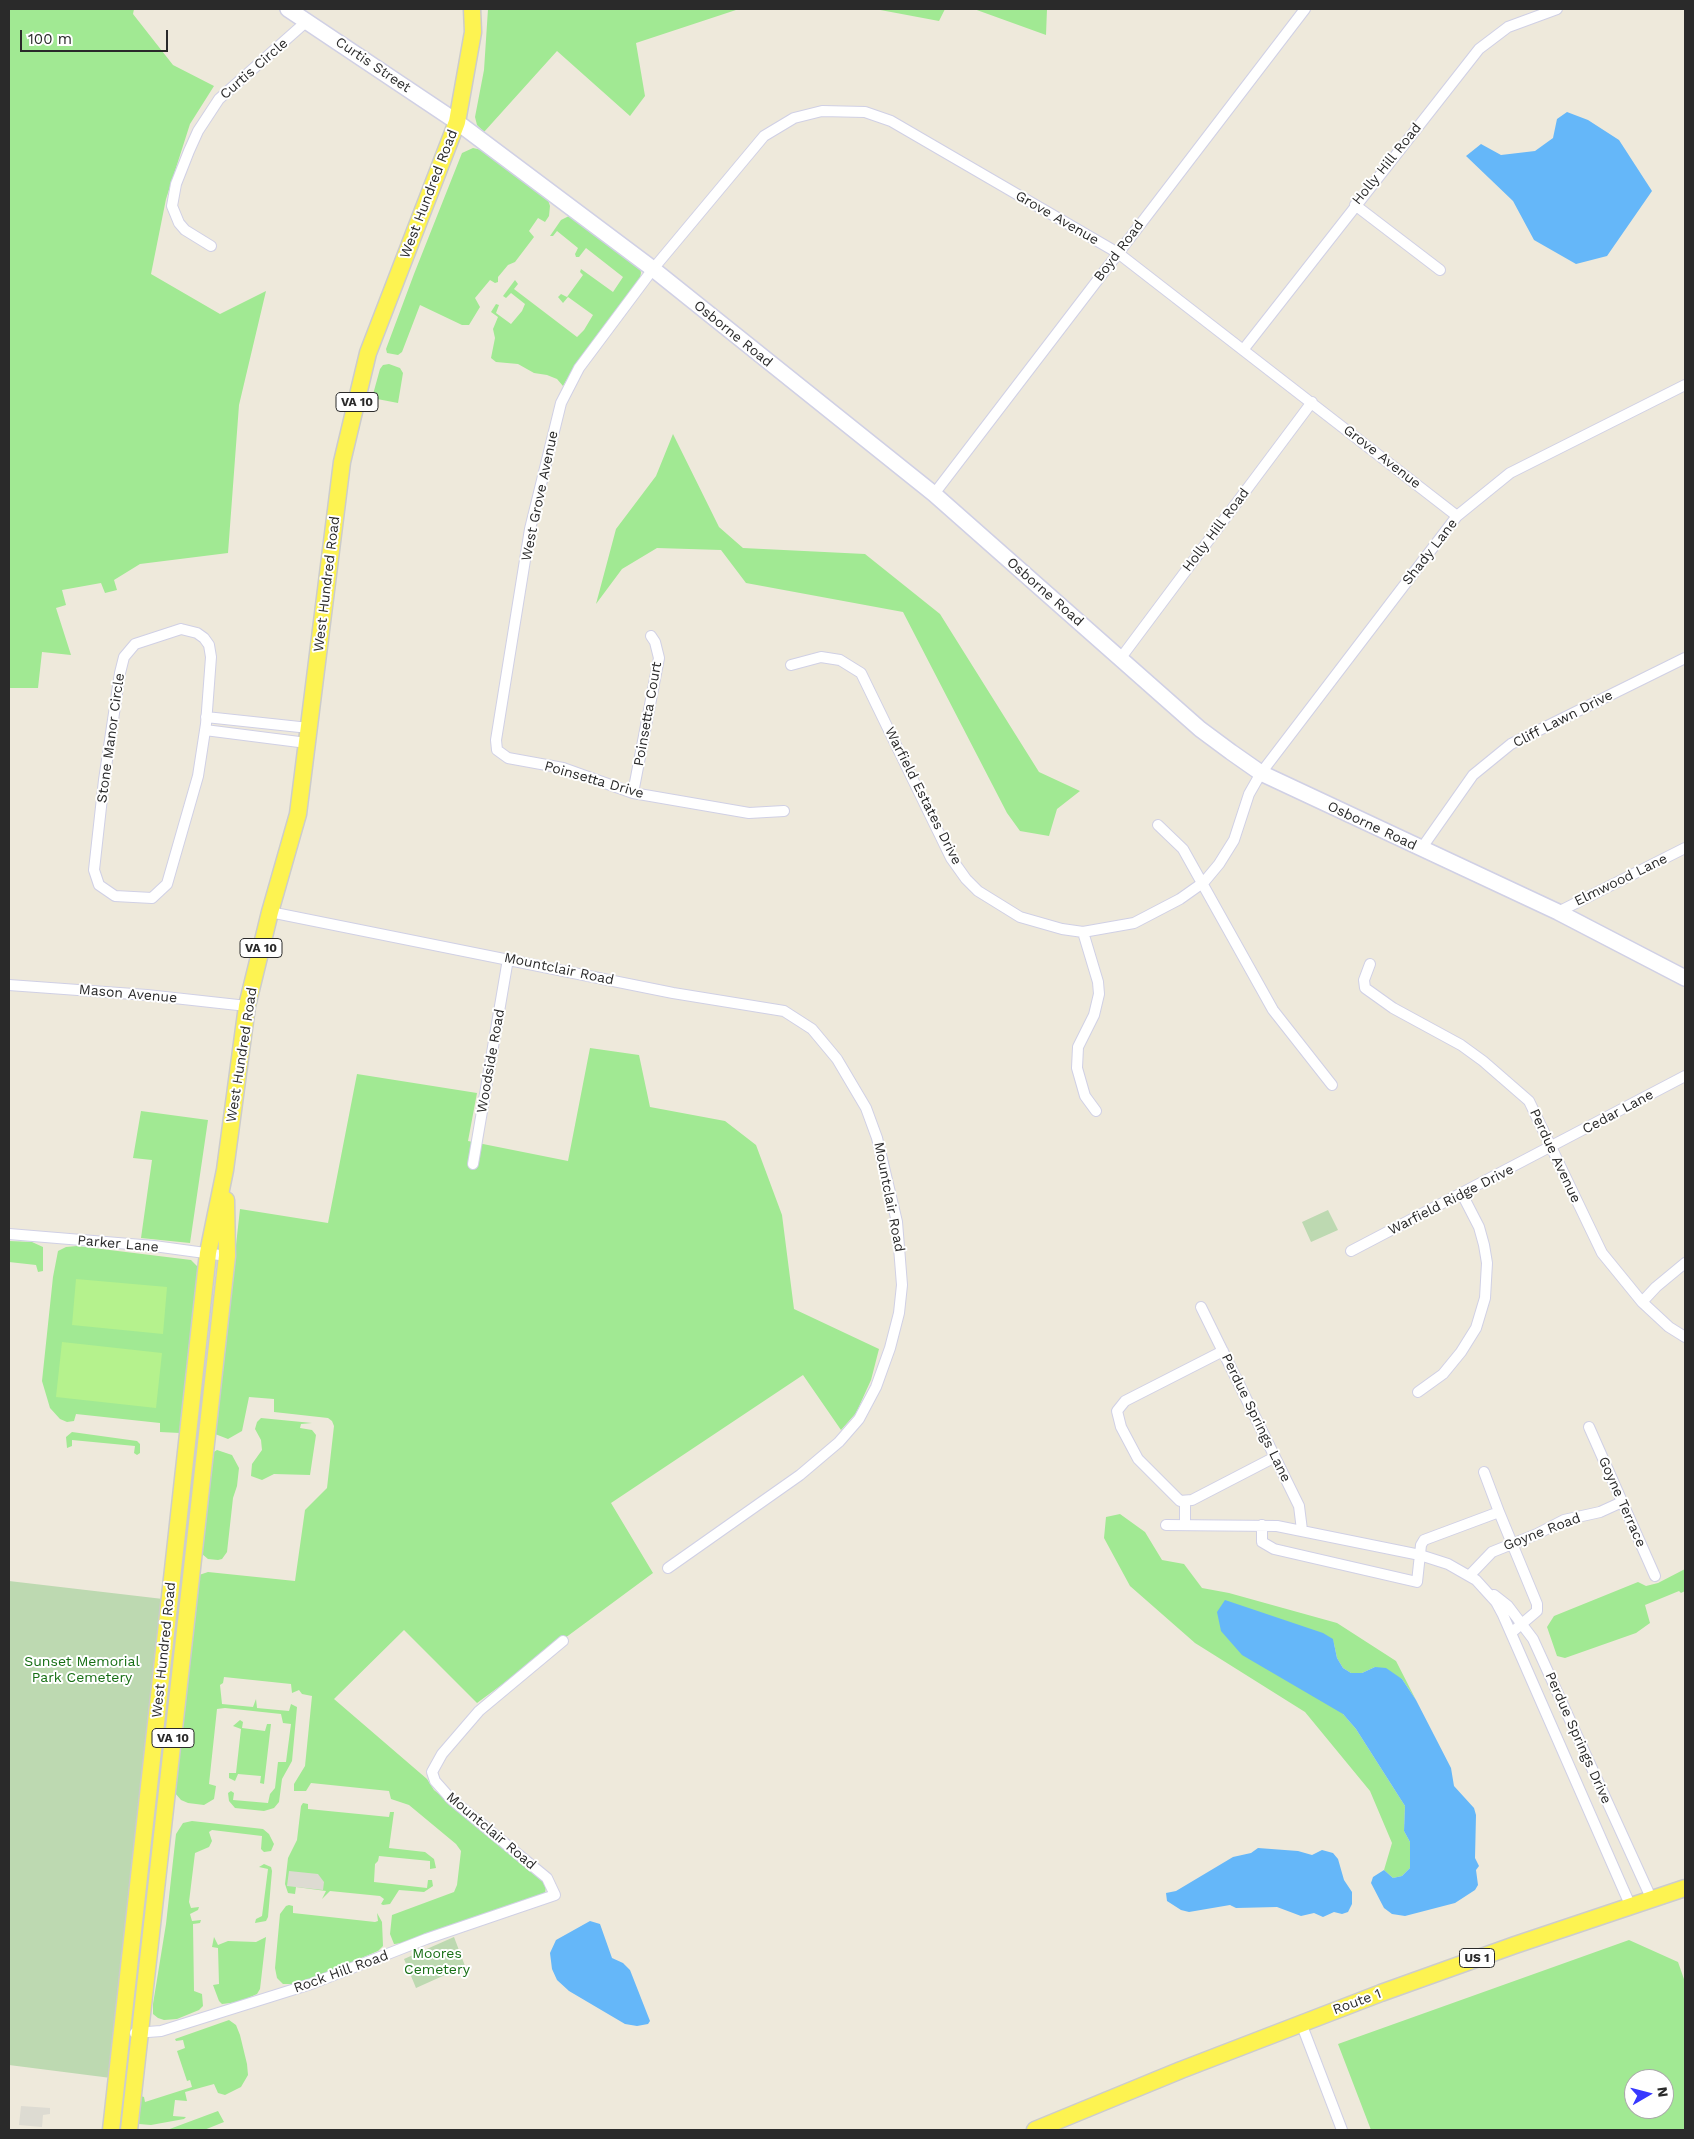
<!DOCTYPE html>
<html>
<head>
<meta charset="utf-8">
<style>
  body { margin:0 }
  #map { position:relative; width:1694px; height:2139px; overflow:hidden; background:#eee9db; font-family:"Work Sans",sans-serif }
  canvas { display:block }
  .frame { position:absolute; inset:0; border:10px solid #2a2a2a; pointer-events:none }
  .north { position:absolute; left:1624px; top:2069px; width:50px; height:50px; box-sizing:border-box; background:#fff; border:1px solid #aaa; border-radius:50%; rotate:82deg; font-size:14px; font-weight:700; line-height:20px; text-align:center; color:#2a2a2a }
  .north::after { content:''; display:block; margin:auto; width:18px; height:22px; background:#3738ff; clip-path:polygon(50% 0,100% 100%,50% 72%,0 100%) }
  .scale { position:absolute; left:20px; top:30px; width:148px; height:22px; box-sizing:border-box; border:2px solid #2a2a2a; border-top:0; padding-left:6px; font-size:15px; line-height:18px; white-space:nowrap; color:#2a2a2a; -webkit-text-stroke:4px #fff; paint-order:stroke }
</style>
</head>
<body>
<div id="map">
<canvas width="1694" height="2139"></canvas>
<div class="frame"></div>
<div class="north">N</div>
<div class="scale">100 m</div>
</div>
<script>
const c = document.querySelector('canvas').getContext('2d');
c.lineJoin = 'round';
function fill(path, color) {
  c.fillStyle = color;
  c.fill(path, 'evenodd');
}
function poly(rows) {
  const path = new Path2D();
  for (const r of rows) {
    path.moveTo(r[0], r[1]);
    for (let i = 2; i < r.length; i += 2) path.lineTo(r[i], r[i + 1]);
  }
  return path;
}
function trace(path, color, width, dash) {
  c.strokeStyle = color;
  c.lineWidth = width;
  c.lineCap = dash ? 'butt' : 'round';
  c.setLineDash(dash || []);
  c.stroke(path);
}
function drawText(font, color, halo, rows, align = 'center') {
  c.font = font + ' "Work Sans",sans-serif';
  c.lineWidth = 4;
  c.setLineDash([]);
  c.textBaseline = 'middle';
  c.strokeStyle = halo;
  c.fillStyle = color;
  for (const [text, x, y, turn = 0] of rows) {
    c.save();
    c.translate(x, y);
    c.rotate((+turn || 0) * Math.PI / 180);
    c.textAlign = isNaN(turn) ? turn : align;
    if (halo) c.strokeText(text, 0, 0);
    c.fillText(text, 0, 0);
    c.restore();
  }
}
const green = poly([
  [9,9,134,9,133,14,173,65,214,86,190,124,166,199,151,274,220,314,266,291,239,405,228,553,140,564,114,580,117,590,105,593,101,583,62,590,66,605,56,608,71,655,42,652,38,688,9,688],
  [488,9,739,9,636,43,645,96,630,116,557,51,484,132,477,125,475,117,484,70],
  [875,9,945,9,939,21],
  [974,9,1047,9,1046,35],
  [473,148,482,150,548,200,550,206,549,216,545,222,538,218,529,231,534,237,515,262,508,265,498,277,498,282,495,283,490,280,475,298,480,307,469,325,462,325,420,305,402,352,398,355,387,353,386,349,414,274,462,153],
  [569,216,640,267,641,273,640,278,573,369,563,386,557,379,547,375,534,373,518,364,496,362,491,358,495,338,493,329,498,317,491,312,496,304,499,305,496,313,511,324,522,311,525,304,511,293,506,298,503,296,515,280,518,284,514,289,577,337,584,330,593,315,568,297,563,303,558,297,561,294,567,297,583,275,580,272,581,269,613,292,623,277,586,248,579,257,576,257,575,254,578,248,557,231,553,236,550,236,561,220],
  [389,364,400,368,403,373,398,403,372,398,380,369,383,365],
  [673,434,719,527,743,548,865,554,940,614,1039,772,1080,791,1057,809,1049,836,1020,831,1007,813,903,612,746,583,721,550,657,548,622,569,596,604,616,529,656,476],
  [590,1048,639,1055,650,1107,725,1121,756,1145,782,1215,794,1309,879,1349,871,1380,856,1413,841,1430,803,1375,611,1503,653,1573,477,1703,404,1630,334,1699,427,1779,434,1790,543,1879,546,1885,545,1894,403,1943,394,1944,390,1934,392,1915,454,1892,457,1885,461,1851,456,1844,409,1805,391,1799,389,1791,311,1783,306,1791,294,1791,294,1784,305,1766,312,1696,302,1694,299,1690,292,1693,291,1684,224,1677,223,1683,220,1685,222,1704,253,1707,256,1699,257,1708,289,1711,291,1704,297,1707,292,1761,282,1779,279,1802,274,1808,264,1811,235,1808,229,1801,228,1793,231,1791,234,1793,233,1800,268,1803,270,1794,275,1788,278,1762,286,1762,291,1724,283,1723,281,1714,225,1708,217,1709,209,1784,216,1786,214,1799,204,1805,188,1803,181,1800,175,1793,199,1575,208,1572,295,1581,305,1510,327,1488,334,1426,332,1421,328,1418,274,1412,274,1399,249,1397,242,1431,228,1439,215,1434,240,1209,328,1223,357,1074,477,1093,468,1141,568,1161],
  [141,1111,208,1120,190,1243,141,1238,152,1160,133,1158],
  [9,1241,32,1242,43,1247,43,1271,38,1272,36,1265,9,1262],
  [77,1246,183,1259,191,1260,197,1266,200,1270,180,1433,160,1432,160,1423,76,1414,74,1421,67,1422,60,1419,50,1408,42,1381,53,1277,58,1251,66,1247],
  [261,1418,312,1423,301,1424,300,1428,312,1430,316,1435,310,1475,274,1474,262,1480,251,1476,252,1464,262,1450,261,1440,255,1429,257,1422],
  [72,1432,137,1441,140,1444,140,1453,137,1455,134,1453,135,1446,72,1440,72,1446,67,1448,66,1437],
  [217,1450,232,1455,239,1468,237,1486,233,1498,227,1552,222,1559,218,1560,208,1559,202,1554,212,1453],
  [1120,1514,1145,1532,1162,1560,1184,1564,1202,1588,1229,1593,1337,1623,1396,1661,1416,1700,1402,1679,1375,1667,1362,1673,1351,1673,1343,1668,1337,1658,1333,1639,1343,1714,1356,1729,1405,1806,1404,1831,1410,1842,1411,1857,1410,1868,1402,1876,1393,1878,1384,1870,1392,1843,1370,1791,1305,1712,1195,1643,1130,1586,1104,1538,1106,1517],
  [185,1524,188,1525,190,1540,170,1728,166,1727,164,1710],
  [1685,1569,1685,1591,1681,1593,1679,1591,1645,1605,1650,1623,1636,1633,1565,1658,1557,1656,1547,1627,1554,1616,1638,1582,1646,1586,1658,1583],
  [240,1720,243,1722,242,1728,265,1731,267,1724,271,1724,264,1784,260,1783,261,1776,238,1774,235,1781,229,1778,229,1773,236,1773,241,1729,233,1726],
  [303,1803,308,1804,308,1809,389,1817,390,1812,394,1812,389,1848,425,1852,434,1859,436,1868,430,1869,430,1861,379,1856,378,1861,375,1864,374,1882,427,1888,428,1880,432,1880,433,1886,424,1892,399,1890,390,1904,383,1905,381,1904,384,1899,380,1896,330,1891,322,1899,326,1891,296,1887,295,1894,288,1893,285,1884,288,1858,297,1840,301,1806],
  [192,1821,263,1829,269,1834,274,1844,271,1851,264,1852,261,1849,262,1836,212,1830,209,1832,212,1841,209,1847,195,1853,189,1902,191,1908,199,1907,198,1910,190,1914,192,1921,201,1920,200,1923,193,1924,194,1991,202,1994,203,2006,199,2010,177,2019,164,2020,158,2018,153,2014,153,2004,166,1924,176,1834,183,1823],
  [264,1864,271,1867,272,1871,268,1917,266,1921,255,1923,256,1919,262,1916,268,1869,259,1867],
  [289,1905,293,1906,293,1913,375,1922,378,1921,377,1913,382,1922,383,1946,378,1951,299,1984,283,1984,277,1978,275,1968,280,1914,286,1906],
  [214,1937,218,1945,228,1941,256,1942,266,1937,260,1989,257,1994,239,2002,222,2004,219,2001,213,1985,219,1984,218,1948,212,1947],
  [1629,1940,1678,1962,1685,1982,1685,2130,1371,2130,1338,2044],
  [1634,2079,1664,2079,1664,2109,1634,2109],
  [229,2020,236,2025,240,2035,247,2064,248,2075,241,2087,225,2095,218,2093,214,2084,185,2092,187,2101,175,2100,173,2116,186,2117,184,2119,151,2125,139,2124,141,2096,144,2097,145,2102,192,2087,190,2080,187,2081,177,2051,185,2048,183,2040,176,2041,175,2039],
  [218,2111,224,2122,204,2130,167,2130]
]);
const cemetery = poly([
  [1328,1210,1338,1230,1311,1242,1302,1222],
  [9,1581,163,1599,111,2078,9,2065],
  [454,1937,465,1966,416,1988,404,1959]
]);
const pitch = poly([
  [76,1279,167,1287,163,1334,72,1325],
  [62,1342,162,1353,156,1408,56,1397]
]);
const plaza = poly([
  [289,1871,318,1874,324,1882,323,1890,287,1886],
  [21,2106,50,2108,50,2114,43,2115,42,2127,19,2125]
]);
const water = poly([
  [1567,112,1588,120,1619,140,1652,191,1607,256,1576,264,1534,240,1513,201,1466,156,1481,144,1501,155,1535,151,1553,138,1557,119],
  [1225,1600,1323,1633,1333,1639,1337,1658,1343,1668,1351,1673,1362,1673,1375,1667,1386,1668,1402,1679,1416,1700,1451,1768,1454,1786,1474,1808,1476,1815,1475,1858,1479,1866,1476,1870,1478,1885,1475,1890,1455,1903,1405,1916,1392,1914,1384,1908,1371,1883,1373,1877,1384,1870,1393,1878,1402,1876,1410,1868,1410,1842,1404,1831,1405,1806,1356,1729,1343,1714,1242,1655,1221,1631,1217,1612],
  [1258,1848,1298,1851,1312,1855,1322,1850,1333,1853,1338,1859,1344,1880,1352,1892,1352,1904,1348,1912,1342,1914,1334,1912,1323,1917,1314,1913,1301,1916,1277,1907,1236,1908,1230,1905,1189,1912,1181,1910,1167,1901,1166,1893,1176,1891,1233,1857,1251,1853],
  [590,1921,600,1924,612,1958,623,1963,630,1970,650,2021,648,2024,637,2026,625,2024,569,1991,557,1980,552,1969,550,1953,556,1940]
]);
const street = poly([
  [1355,205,1440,270],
  [211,246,185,230,179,223,172,206,176,184,189,151,198,131,219,99,307,21],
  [1243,350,1479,49,1508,27,1557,9],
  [934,494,1305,9],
  [181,629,197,633,204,638,209,645,211,657,206,724,198,776,167,884,152,898,115,896,99,885,94,870,104,780,120,673,124,657,135,644,181,629],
  [1120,659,1312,402],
  [791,665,821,657,840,660,861,673,951,858,966,879,978,891,1020,917,1062,929,1083,932,1134,923,1180,899,1204,882,1219,864,1234,840,1249,794,1261,773,1457,516,1510,473,1685,385],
  [206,717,309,728],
  [205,730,307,743],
  [633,793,659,658,655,642,651,636],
  [784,811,749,813,633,793,563,768,508,758,497,750,496,740,530,529,561,403,579,368,653,269,764,136,794,118,822,111,865,112,891,121,1118,253,1457,516],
  [1158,825,1183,849,1273,1010,1332,1085],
  [1421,849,1473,775,1511,744,1685,658],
  [270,912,673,993,784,1011,812,1029,837,1059,866,1108,877,1138,897,1222,902,1285,899,1313,890,1348,876,1387,859,1419,839,1442,800,1475,668,1568],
  [1558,912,1685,848],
  [1083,932,1098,982,1099,994,1094,1015,1078,1047,1077,1068,1085,1096,1096,1111],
  [1370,964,1364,980,1365,988,1393,1008,1461,1045,1483,1061,1529,1101,1602,1253,1642,1302,1669,1327,1685,1337],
  [9,985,147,995,247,1006],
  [473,1164,508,959],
  [9,1234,154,1246,227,1256],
  [1351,1251,1685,1076],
  [1642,1302,1656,1287,1685,1263],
  [1201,1307,1299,1506,1302,1530],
  [1223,1351,1125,1401,1117,1411,1121,1427,1138,1459,1180,1501,1192,1500,1275,1457],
  [1418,1392,1443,1374,1461,1352,1476,1328,1485,1298,1487,1263,1484,1245,1479,1227,1462,1194],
  [1589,1427,1655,1576],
  [1484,1472,1499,1512],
  [1185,1524,1185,1502],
  [1166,1525,1277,1526,1420,1555,1448,1564,1476,1580,1496,1602,1503,1615,1631,1907],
  [1262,1525,1262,1542,1274,1549,1417,1582,1421,1545,1424,1540,1499,1512,1537,1604,1537,1611,1511,1633],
  [1469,1576,1492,1552,1537,1534,1564,1520,1600,1512,1622,1502],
  [1494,1595,1508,1606,1533,1639,1652,1900],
  [1301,2023,1342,2130],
  [135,2033,161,2031,311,1984,426,1939,555,1895,547,1878,451,1799,435,1781,432,1772,442,1754,479,1711,563,1641]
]);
const secondary = poly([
  [288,9,457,122,653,269,934,494,1200,729,1231,752,1261,773,1558,912,1685,978]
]);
const primary = poly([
  [111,2130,208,1253,225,1170,247,1006,270,912,298,814,342,462,368,353,457,122,473,32,472,9],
  [129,2130,227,1256,226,1200],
  [1035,2130,1181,2070,1381,1993,1515,1945,1685,1888]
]);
const shields = [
  [357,402,42],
  [261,948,42],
  [173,1738,42],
  [1477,1958,35]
];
const shieldNames = [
  ["VA 10",357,402],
  ["VA 10",261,948],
  ["VA 10",173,1738],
  ["US 1",1477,1958]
];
const streetNames = [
  ["Curtis Street",373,65,34],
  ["Curtis Circle",254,69,-41],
  ["Holly Hill Road",1387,164,-51],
  ["West Hundred Road",429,194,-69],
  ["Grove Avenue",1057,218,30],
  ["Boyd Road",1119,251,-53],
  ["Osborne Road",733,334,39],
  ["Grove Avenue",1382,457,38],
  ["West Grove Avenue",540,496,-78],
  ["Holly Hill Road",1216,530,-53],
  ["Shady Lane",1430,552,-52],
  ["West Hundred Road",327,584,-83],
  ["Osborne Road",1045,592,41],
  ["Poinsetta Court",648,714,-80],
  ["Cliff Lawn Drive",1563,719,-27],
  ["Stone Manor Circle",111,738,-82],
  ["Poinsetta Drive",594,780,16],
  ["Warfield Estates Drive",923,796,63],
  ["Osborne Road",1372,826,25],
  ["Elmwood Lane",1621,880,-26],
  ["Mountclair Road",559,969,12],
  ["Mason Avenue",128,994,5],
  ["West Hundred Road",242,1055,-81],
  ["Woodside Road",491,1061,-80],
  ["Cedar Lane",1618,1112,-28],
  ["Perdue Avenue",1555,1156,65],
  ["Mountclair Road",889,1197,79],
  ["Warfield Ridge Drive",1451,1200,-27],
  ["Parker Lane",118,1244,5],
  ["Perdue Springs Lane",1256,1418,64],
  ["Goyne Terrace",1622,1502,66],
  ["Goyne Road",1542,1532,-21],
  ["West Hundred Road",164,1650,-84],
  ["Perdue Springs Drive",1578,1738,66],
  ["Mountclair Road",491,1831,40],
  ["Rock Hill Road",341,1972,-20],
  ["Route 1",1357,2002,-20]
];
const parkNames = [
  ["Sunset Memorial",82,1662],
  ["Park Cemetery",82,1678],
  ["Moores",437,1954],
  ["Cemetery",437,1970]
];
fill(green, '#a1e993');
fill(cemetery, '#bdd9b1');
fill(pitch, '#b5f28d');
fill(plaza, '#dddbd2');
fill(water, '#65b7f9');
trace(street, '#d0d0e5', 12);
trace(secondary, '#d0d0e5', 18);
trace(primary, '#ccc', 19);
trace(street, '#fff', 10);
trace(secondary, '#fff', 15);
trace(primary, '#fdf351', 16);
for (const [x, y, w] of shields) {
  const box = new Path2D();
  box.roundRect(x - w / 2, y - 9.5, w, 19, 4);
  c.fillStyle = '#fff';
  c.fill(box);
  trace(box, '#2a2a2a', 1);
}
drawText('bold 12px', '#2a2a2a', null, shieldNames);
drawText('14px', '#2a2a2a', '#fff', streetNames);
drawText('14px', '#166e14', '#fff', parkNames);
</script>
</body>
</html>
